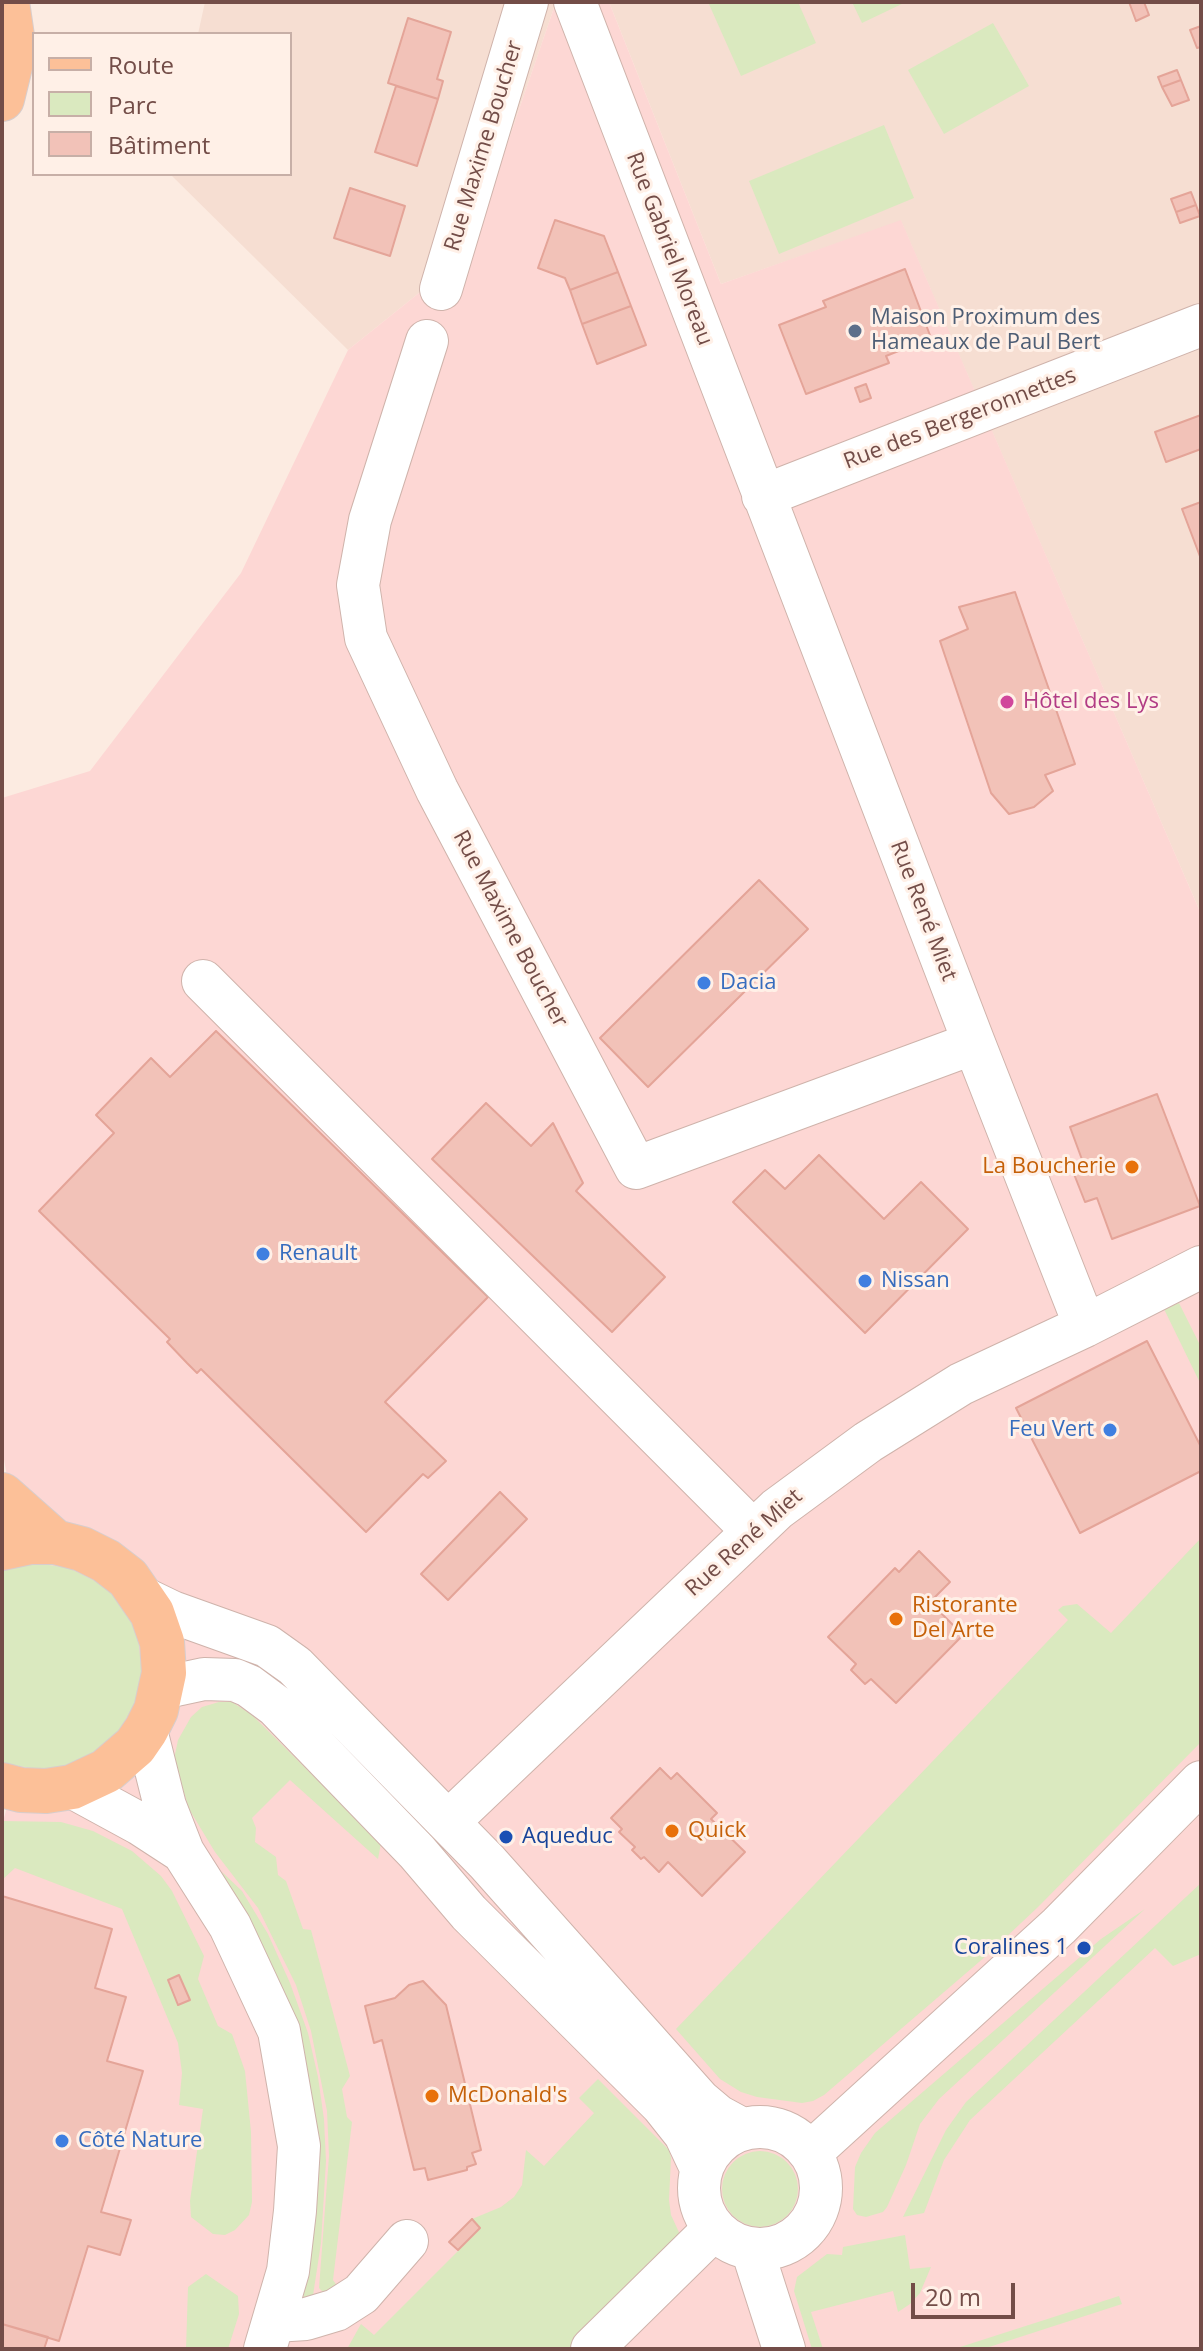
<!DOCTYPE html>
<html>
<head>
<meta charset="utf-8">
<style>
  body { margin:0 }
  #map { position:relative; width:1203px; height:2351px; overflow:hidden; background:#fcebe1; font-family:"Open Sans",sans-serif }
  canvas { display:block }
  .frame { position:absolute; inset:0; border:4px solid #734d48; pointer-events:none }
  .legend { position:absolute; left:32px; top:32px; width:260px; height:144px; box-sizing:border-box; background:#fff0e7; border:2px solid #c7afa7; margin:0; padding:10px 14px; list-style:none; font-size:24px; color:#734d48 }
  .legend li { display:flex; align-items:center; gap:16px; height:40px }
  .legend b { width:40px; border:2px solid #c7afa7 }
  .scale { position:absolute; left:911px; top:2283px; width:104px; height:36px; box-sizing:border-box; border:4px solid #734d48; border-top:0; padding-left:10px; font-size:24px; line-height:28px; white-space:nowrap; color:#734d48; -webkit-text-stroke:6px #fff0e7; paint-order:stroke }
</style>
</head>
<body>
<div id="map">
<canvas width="1203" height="2351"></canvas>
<div class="frame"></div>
<ul class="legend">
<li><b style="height:10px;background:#fcc098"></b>Route</li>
<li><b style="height:22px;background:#dae9bf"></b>Parc</li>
<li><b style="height:22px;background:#f2c2b8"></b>Bâtiment</li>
</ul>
<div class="scale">20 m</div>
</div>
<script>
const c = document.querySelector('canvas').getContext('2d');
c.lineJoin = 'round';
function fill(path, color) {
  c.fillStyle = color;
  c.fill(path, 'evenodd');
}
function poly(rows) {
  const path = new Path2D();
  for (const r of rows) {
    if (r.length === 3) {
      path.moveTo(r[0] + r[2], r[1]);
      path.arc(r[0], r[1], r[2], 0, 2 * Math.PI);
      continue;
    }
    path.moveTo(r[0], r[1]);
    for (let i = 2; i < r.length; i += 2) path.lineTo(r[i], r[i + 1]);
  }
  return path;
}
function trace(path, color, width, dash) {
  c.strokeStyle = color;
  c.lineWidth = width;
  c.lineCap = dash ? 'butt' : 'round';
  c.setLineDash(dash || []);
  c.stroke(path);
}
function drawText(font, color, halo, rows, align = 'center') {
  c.font = font + ' "Open Sans",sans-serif';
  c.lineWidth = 6;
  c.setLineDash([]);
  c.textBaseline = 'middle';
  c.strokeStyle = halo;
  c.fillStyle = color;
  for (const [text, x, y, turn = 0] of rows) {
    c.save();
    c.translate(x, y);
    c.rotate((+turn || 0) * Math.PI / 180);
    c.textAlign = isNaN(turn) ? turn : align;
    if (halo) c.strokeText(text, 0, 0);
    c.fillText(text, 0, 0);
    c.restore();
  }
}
const residential = poly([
  [205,2,556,2,470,252,348,350,170,174,290,174,290,34,198,34],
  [609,2,1201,2,1201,914,901,221,721,284]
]);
const commercial = poly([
  [556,2,609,2,721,284,901,220,1201,914,1201,2349,2,2349,2,1825,44,1675,2,1449,2,798,90,771,241,573,348,350,470,252]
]);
const green = poly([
  [708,2,798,2,816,43,741,76],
  [852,2,906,2,862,23],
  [993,23,1029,86,944,134,908,70],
  [884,125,914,198,779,254,749,181],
  [1179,1303,1201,1347,1201,1385,1164,1309],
  [1201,1538,1201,1742,1038,1907,986,1956,824,2095,813,2101,802,2103,757,2097,741,2092,720,2079,676,2029,1068,1620,1058,1610,1063,1606,1077,1604,1111,1633],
  [35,1563,69,1568,99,1583,112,1594,132,1622,138,1638,142,1672,134,1705,117,1734,105,1746,75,1763,42,1770,2,1763,2,1570],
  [219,1702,232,1702,252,1715,381,1843,378,1859,290,1780,252,1818,256,1828,255,1842,276,1857,278,1875,286,1881,303,1929,311,1930,350,2076,342,2089,347,2117,352,2122,333,2280,338,2287,326,2295,319,2288,329,2156,327,2111,311,2031,296,1985,258,1908,215,1852,189,1809,174,1759,178,1740,191,1717,202,1707],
  [2,1821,61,1822,93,1831,132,1851,161,1876,172,1891,204,1956,198,1979,218,2026,232,2034,245,2071,251,2132,252,2202,249,2215,235,2230,225,2235,213,2234,191,2217,190,2201,203,2109,179,2105,182,2073,178,2043,122,1909,15,1868,2,1880],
  [222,1872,242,1891,268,1934,290,1983,308,2033,318,2077,324,2119,326,2161,321,2243,312,2302,303,2298,312,2245,315,2123,311,2091,305,2065],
  [1201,1883,1201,1954,1173,1966,1155,1948,970,2120,944,2160,924,2213,903,2217,946,2130,966,2102],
  [1145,1909,939,2099,920,2124,906,2165,887,2207,883,2212,866,2217,857,2215,853,2209,855,2167,861,2153,875,2133,1101,1939],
  [598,2079,669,2150,671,2158,669,2200,671,2215,683,2241,581,2349,347,2349,361,2324,374,2335,480,2229,472,2219,501,2207,514,2197,522,2185,526,2150,544,2166,594,2113,579,2098],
  [760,2189,38],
  [905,2235,910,2269,931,2267,920,2293,910,2304,898,2312,893,2291,811,2312,823,2349,812,2349,794,2291,797,2277,827,2254,842,2255,843,2247],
  [206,2274,238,2296,239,2314,228,2349,186,2349,188,2287],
  [1119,2296,1122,2304,1020,2337,983,2349,954,2349]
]);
const building = poly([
  [1129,2,1144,2,1149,15,1136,21,1129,2],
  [408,18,451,32,437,79,443,81,438,99,388,83,408,18],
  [1201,26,1201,47,1197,48,1190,30,1201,26],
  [1177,70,1181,80,1162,87,1158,77,1177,70],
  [1181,80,1189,100,1172,106,1162,87,1181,80],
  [396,86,438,99,417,166,375,152,396,86],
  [350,188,405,206,390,256,334,238,350,188],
  [1191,192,1196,205,1176,212,1171,199,1191,192],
  [1196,205,1200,216,1180,223,1176,212,1196,205],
  [555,220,604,236,618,272,570,290,565,278,538,268,555,220],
  [905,269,931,338,886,356,889,363,806,394,779,325,826,307,823,301,905,269],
  [618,272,631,306,582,324,570,290,618,272],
  [631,306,646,345,597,364,582,324,631,306],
  [866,384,871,398,860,402,855,388,866,384],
  [1201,415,1201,449,1166,462,1155,432,1201,415],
  [1201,502,1201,559,1182,509,1201,502],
  [1015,592,1075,764,1045,775,1053,791,1034,807,1009,814,991,793,940,641,968,629,959,607,1015,592],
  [759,880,808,929,648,1087,600,1038,759,880],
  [216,1031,488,1297,385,1402,446,1461,428,1478,423,1474,366,1532,201,1369,197,1373,187,1363,167,1342,170,1339,39,1211,114,1133,96,1115,151,1058,170,1077,216,1031],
  [1157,1094,1200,1206,1112,1239,1097,1198,1085,1202,1072,1169,1084,1165,1070,1127,1157,1094],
  [486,1103,531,1146,553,1123,583,1183,576,1191,665,1277,612,1332,432,1159,486,1103],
  [819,1155,884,1219,921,1182,968,1229,865,1333,733,1202,765,1170,785,1189,819,1155],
  [1147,1341,1201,1447,1201,1471,1080,1533,1016,1408,1147,1341],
  [500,1492,527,1519,448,1600,421,1574,500,1492],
  [919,1551,950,1582,930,1602,963,1635,896,1703,871,1679,865,1684,851,1670,856,1664,828,1637,895,1568,899,1572,919,1551],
  [660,1768,671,1779,677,1773,717,1813,711,1819,745,1852,702,1896,668,1862,659,1872,644,1857,641,1859,632,1850,635,1847,619,1832,622,1829,611,1818,660,1768],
  [2,1896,112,1929,95,1988,126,1997,107,2061,143,2071,101,2212,131,2220,120,2255,88,2246,59,2341,2,2324,2,1896],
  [179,1975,190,2000,178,2005,168,1980,179,1975],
  [423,1981,446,2005,481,2150,472,2153,476,2164,467,2167,467,2170,428,2180,425,2168,414,2170,382,2040,374,2043,365,2006,395,1998,409,1985,423,1981],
  [472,2219,480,2228,458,2250,449,2242,472,2219],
  [2,2324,48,2337,44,2349,2,2349,2,2324]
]);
const minor = poly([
  [575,2,974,1043,1085,1326],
  [441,289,527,2],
  [427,341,370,520,358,585,366,638,437,790,636,1168,974,1043],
  [763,496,1201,325],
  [203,981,753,1531],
  [145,1599,172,1612,267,1646,295,1666,487,1862,699,2100,718,2116,742,2129],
  [162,1688,204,1679,235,1680,249,1686,276,1706,417,1852,469,1913,662,2105,685,2134,701,2168],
  [146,1730,165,1806,183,1852,230,1926,279,2031,299,2146,295,2211,288,2271,265,2349],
  [72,1787,140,1824,183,1852],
  [448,1822,777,1509,868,1442,961,1384,1085,1326,1201,1267],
  [760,2188,61],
  [810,2153,1059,1926,1201,1782],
  [752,2249,784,2349],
  [275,2321,306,2319,336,2310,361,2294,407,2241],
  [592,2349,713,2230]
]);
const major = poly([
  [2,99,14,50,7,2],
  [2,1495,55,1542],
  [2,1548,30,1542,55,1542,82,1549,106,1561,128,1578,152,1613,162,1642,164,1673,156,1710,146,1730,135,1746,106,1771,72,1787,46,1791,21,1790,2,1785]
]);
const markers = [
  [855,331,8,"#5c6f8a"],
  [1007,702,8,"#d1479c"],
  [704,983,8,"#3f7fe0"],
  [1132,1167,8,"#e8710a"],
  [263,1254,8,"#3f7fe0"],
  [865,1281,8,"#3f7fe0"],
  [1110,1430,8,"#3f7fe0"],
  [896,1619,8,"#e8710a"],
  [672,1831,8,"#e8710a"],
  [506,1837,8,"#1a4fb4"],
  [1084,1948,8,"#1a4fb4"],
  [432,2096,8,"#e8710a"],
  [62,2141,8,"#3f7fe0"]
];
const streetNames = [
  ["Rue Maxime Boucher",484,146,-73],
  ["Rue Gabriel Moreau",669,249,69],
  ["Rue des Bergeronnettes",960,419,-21],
  ["Rue René Miet",923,911,69],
  ["Rue Maxime Boucher",510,929,62],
  ["Rue René Miet",744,1543,-42]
];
const serviceNames = [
  ["Maison Proximum des",871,318],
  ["Hameaux de Paul Bert",871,343]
];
const hotelNames = [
  ["Hôtel des Lys",1023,702]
];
const shopNames = [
  ["Dacia",720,983],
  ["Renault",279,1254],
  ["Nissan",881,1281],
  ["Feu Vert",1094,1430,"right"],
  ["Côté Nature",78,2141]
];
const foodNames = [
  ["La Boucherie",1116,1167,"right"],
  ["Ristorante",912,1606],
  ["Del Arte",912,1631],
  ["Quick",688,1831],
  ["McDonald's",448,2096]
];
const transitNames = [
  ["Aqueduc",522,1837],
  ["Coralines 1",1068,1948,"right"]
];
fill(residential, '#f6ded2');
fill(commercial, '#fdd7d4');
fill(green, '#dae9bf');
fill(building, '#f2c2b8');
trace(building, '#e4a498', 2);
trace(minor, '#cfb3ab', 44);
trace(major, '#d8cdcc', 46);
trace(minor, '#fff', 42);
trace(major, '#fcc098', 44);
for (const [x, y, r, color] of markers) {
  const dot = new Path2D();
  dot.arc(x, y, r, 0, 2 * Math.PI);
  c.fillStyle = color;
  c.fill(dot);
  trace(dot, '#fff0e7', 3);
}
drawText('22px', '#734d48', '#fff0e7', streetNames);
drawText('22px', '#4e5e75', '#fff0e7', serviceNames, 'left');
drawText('22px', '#b23c85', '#fff0e7', hotelNames, 'left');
drawText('22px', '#366cbe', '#fff0e7', shopNames, 'left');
drawText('22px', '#c56008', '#fff0e7', foodNames, 'left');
drawText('22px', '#164399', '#fff0e7', transitNames, 'left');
</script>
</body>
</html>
